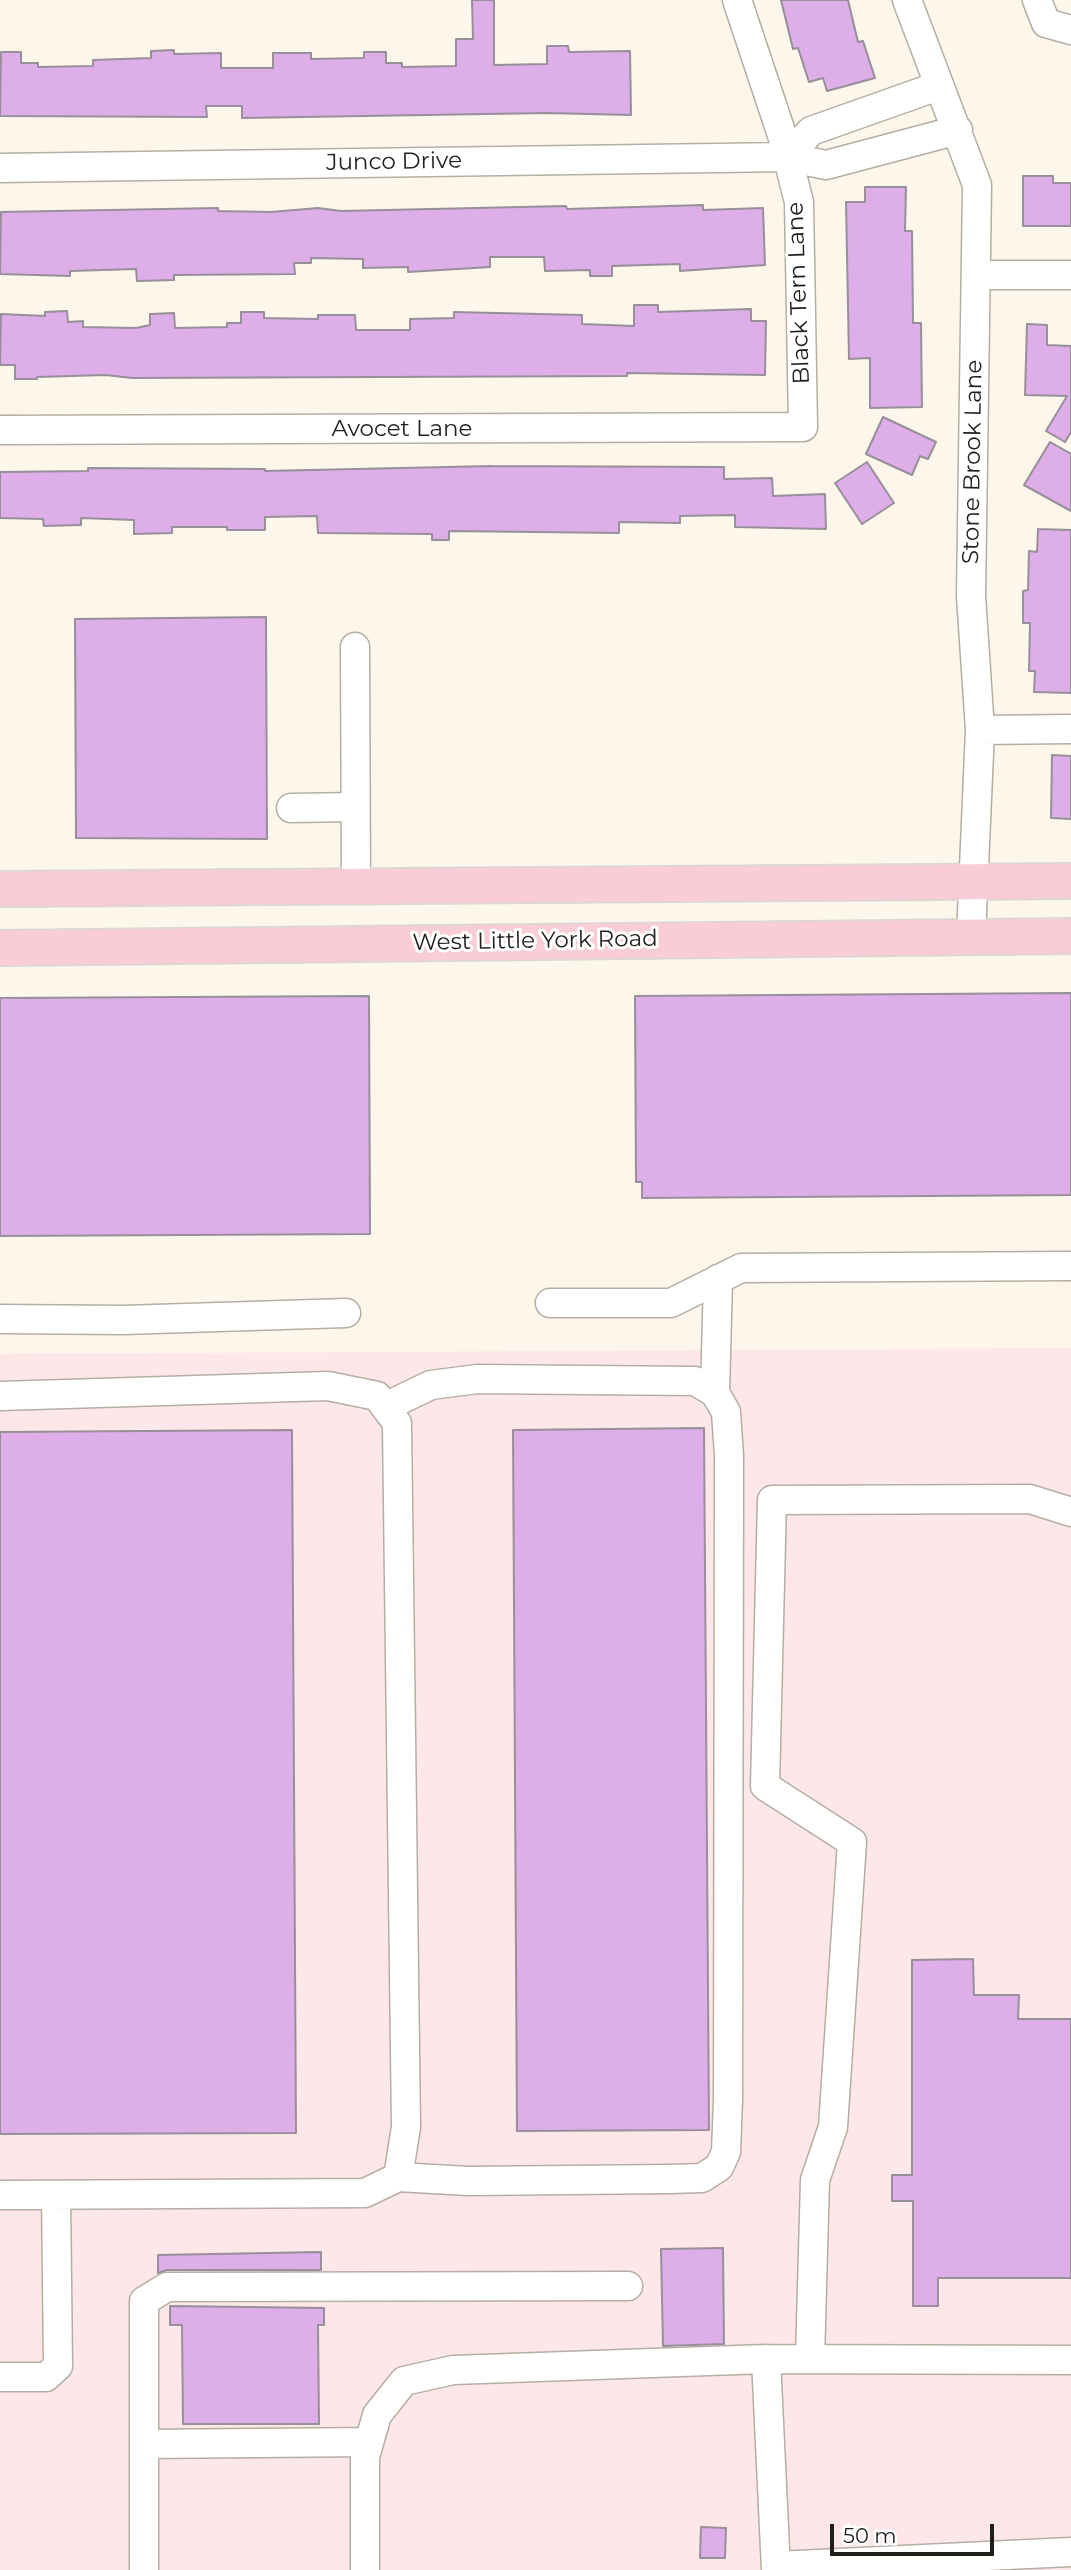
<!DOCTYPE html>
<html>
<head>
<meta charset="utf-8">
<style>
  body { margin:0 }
  #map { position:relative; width:1071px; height:2570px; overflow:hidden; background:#fdf6ea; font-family:Montserrat,sans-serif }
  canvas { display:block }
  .scale { position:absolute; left:830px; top:2524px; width:164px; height:32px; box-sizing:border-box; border:4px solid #221f1b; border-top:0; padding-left:9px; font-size:21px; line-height:24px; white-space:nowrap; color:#221f1b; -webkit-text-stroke:5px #fff; paint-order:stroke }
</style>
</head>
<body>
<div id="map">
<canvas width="1071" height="2570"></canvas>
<div class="scale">50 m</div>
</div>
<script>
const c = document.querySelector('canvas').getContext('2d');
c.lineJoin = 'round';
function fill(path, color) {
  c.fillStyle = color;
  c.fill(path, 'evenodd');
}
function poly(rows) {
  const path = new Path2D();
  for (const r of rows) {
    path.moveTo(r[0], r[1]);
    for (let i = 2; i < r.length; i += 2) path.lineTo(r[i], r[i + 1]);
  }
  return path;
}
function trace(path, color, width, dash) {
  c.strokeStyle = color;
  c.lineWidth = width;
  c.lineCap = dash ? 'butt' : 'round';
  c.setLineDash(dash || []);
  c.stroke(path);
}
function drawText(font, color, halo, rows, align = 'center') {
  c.font = font + ' Montserrat,sans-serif';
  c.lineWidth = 6;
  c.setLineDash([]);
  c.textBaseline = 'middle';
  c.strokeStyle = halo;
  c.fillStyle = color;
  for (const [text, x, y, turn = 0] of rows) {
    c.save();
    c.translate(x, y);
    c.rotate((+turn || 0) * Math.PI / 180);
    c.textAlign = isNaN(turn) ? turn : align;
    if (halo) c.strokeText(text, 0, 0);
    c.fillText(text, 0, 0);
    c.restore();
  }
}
const industrial = poly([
  [1071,1348,1071,2570,0,2570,0,1354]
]);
const building = poly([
  [472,0,494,0,494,65,547,64,547,46,568,46,569,52,630,51,631,115,547,113,242,118,242,106,206,106,207,117,0,116,1,52,21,52,21,63,38,63,38,67,93,66,93,60,151,58,151,51,174,50,174,54,221,53,221,68,273,68,273,53,311,53,311,59,364,58,364,52,386,52,386,63,402,63,402,67,456,66,456,39,473,39,472,0],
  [781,0,848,0,858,42,863,41,875,78,827,91,823,78,809,82,798,48,793,49,781,0],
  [1023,176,1053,176,1053,183,1071,183,1071,226,1023,226,1023,176],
  [865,187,906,187,905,231,912,231,913,323,921,323,922,407,870,408,870,358,849,359,846,202,865,202,865,187],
  [703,205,703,210,763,208,765,265,680,271,680,264,612,266,612,276,590,276,590,270,545,271,544,257,490,257,490,267,408,272,408,267,363,268,363,259,311,258,311,263,294,263,295,274,174,275,174,280,137,281,136,269,70,271,70,276,0,274,1,212,218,208,218,211,271,212,318,208,341,211,566,206,567,209,703,205],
  [634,305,658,305,658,312,751,309,751,321,766,321,765,375,627,373,627,376,132,378,106,375,37,377,37,379,15,379,15,365,0,365,1,314,45,316,45,312,67,311,68,322,83,321,83,327,136,328,150,325,150,314,174,313,175,328,227,327,227,323,241,323,241,312,264,312,264,318,318,319,318,315,355,315,356,330,410,330,410,319,454,318,454,312,582,315,582,324,634,326,634,305],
  [1027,324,1047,325,1047,345,1071,346,1071,432,1065,442,1046,431,1067,396,1025,395,1027,324],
  [883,417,936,442,928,459,920,456,912,475,866,454,883,417],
  [1050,442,1071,454,1071,511,1024,485,1050,442],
  [867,462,894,503,862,524,835,483,867,462],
  [492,466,724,467,724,479,772,478,773,496,825,494,826,529,735,527,735,515,680,516,680,523,619,522,619,533,449,531,449,540,432,540,432,534,318,533,317,516,265,517,265,530,227,530,227,527,172,527,172,533,134,534,134,520,81,518,81,525,44,526,43,519,0,518,0,472,88,471,88,468,265,469,265,471,492,466],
  [1038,529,1071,530,1071,693,1034,692,1035,671,1029,671,1030,623,1023,623,1023,591,1028,590,1029,551,1037,552,1038,529],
  [266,617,267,839,76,838,75,619,266,617],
  [1052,755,1071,756,1071,819,1051,818,1052,755],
  [1071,993,1071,1195,642,1198,642,1182,636,1182,635,996,1071,993],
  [369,996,370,1234,0,1236,0,998,369,996],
  [704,1428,709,2130,517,2131,513,1430,704,1428],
  [292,1430,296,2133,0,2134,0,1432,292,1430],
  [973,1959,974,1995,1019,1995,1018,2019,1071,2019,1071,2278,938,2278,938,2306,913,2306,913,2201,892,2201,892,2175,912,2175,912,1960,973,1959],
  [723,2248,724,2344,663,2346,661,2249,723,2248],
  [321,2252,321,2270,167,2270,158,2273,158,2255,321,2252],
  [170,2306,324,2308,324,2325,318,2325,319,2424,183,2424,182,2325,170,2325,170,2306],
  [701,2527,726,2528,725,2558,700,2558,701,2527]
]);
const minor = poly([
  [907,0,977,185,971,596,980,730,971,936],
  [1037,0,1046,23,1071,30],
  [787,157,811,131,938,86],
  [0,168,787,157,826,165,958,130],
  [976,275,1071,275],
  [0,430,803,427,799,202,782,135,737,0],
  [355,647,356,887],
  [980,730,1071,729],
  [291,808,355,807],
  [550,1303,671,1303,741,1268,1071,1266],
  [0,1319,123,1320,346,1313],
  [715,1393,718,1279],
  [0,1396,328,1386,377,1396,397,1423,406,2127,398,2177,365,2193,0,2195],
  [385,1407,431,1385,477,1379,695,1381,715,1393,726,1412,729,1456,728,2100,726,2152,719,2167,702,2178,670,2179,468,2181,398,2177],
  [810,2359,815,2180,833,2127,852,1842,765,1786,772,1500,1030,1499,1071,1512],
  [0,2377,46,2377,58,2366,56,2195],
  [144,2444,369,2442],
  [776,2566,1071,2552],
  [144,2570,144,2301,167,2287,628,2286],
  [365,2570,365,2457,377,2415,404,2381,453,2370,766,2359],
  [776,2570,766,2359,1071,2360]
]);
const major = poly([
  [0,889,1071,881],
  [0,948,1071,936]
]);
const streetNames = [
  ["Junco Drive",394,162,-1],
  ["Black Tern Lane",799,293,-92],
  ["Avocet Lane",402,429],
  ["Stone Brook Lane",973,462,-89],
  ["West Little York Road",535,941,-1]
];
fill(industrial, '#fde7e9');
fill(building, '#ddaee8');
trace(building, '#978f99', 2);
trace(minor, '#b5aea3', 31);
trace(major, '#d7d7d6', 38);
trace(minor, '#fff', 28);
trace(major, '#f9cdd6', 35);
drawText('23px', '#221f1b', '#fff', streetNames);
</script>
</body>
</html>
